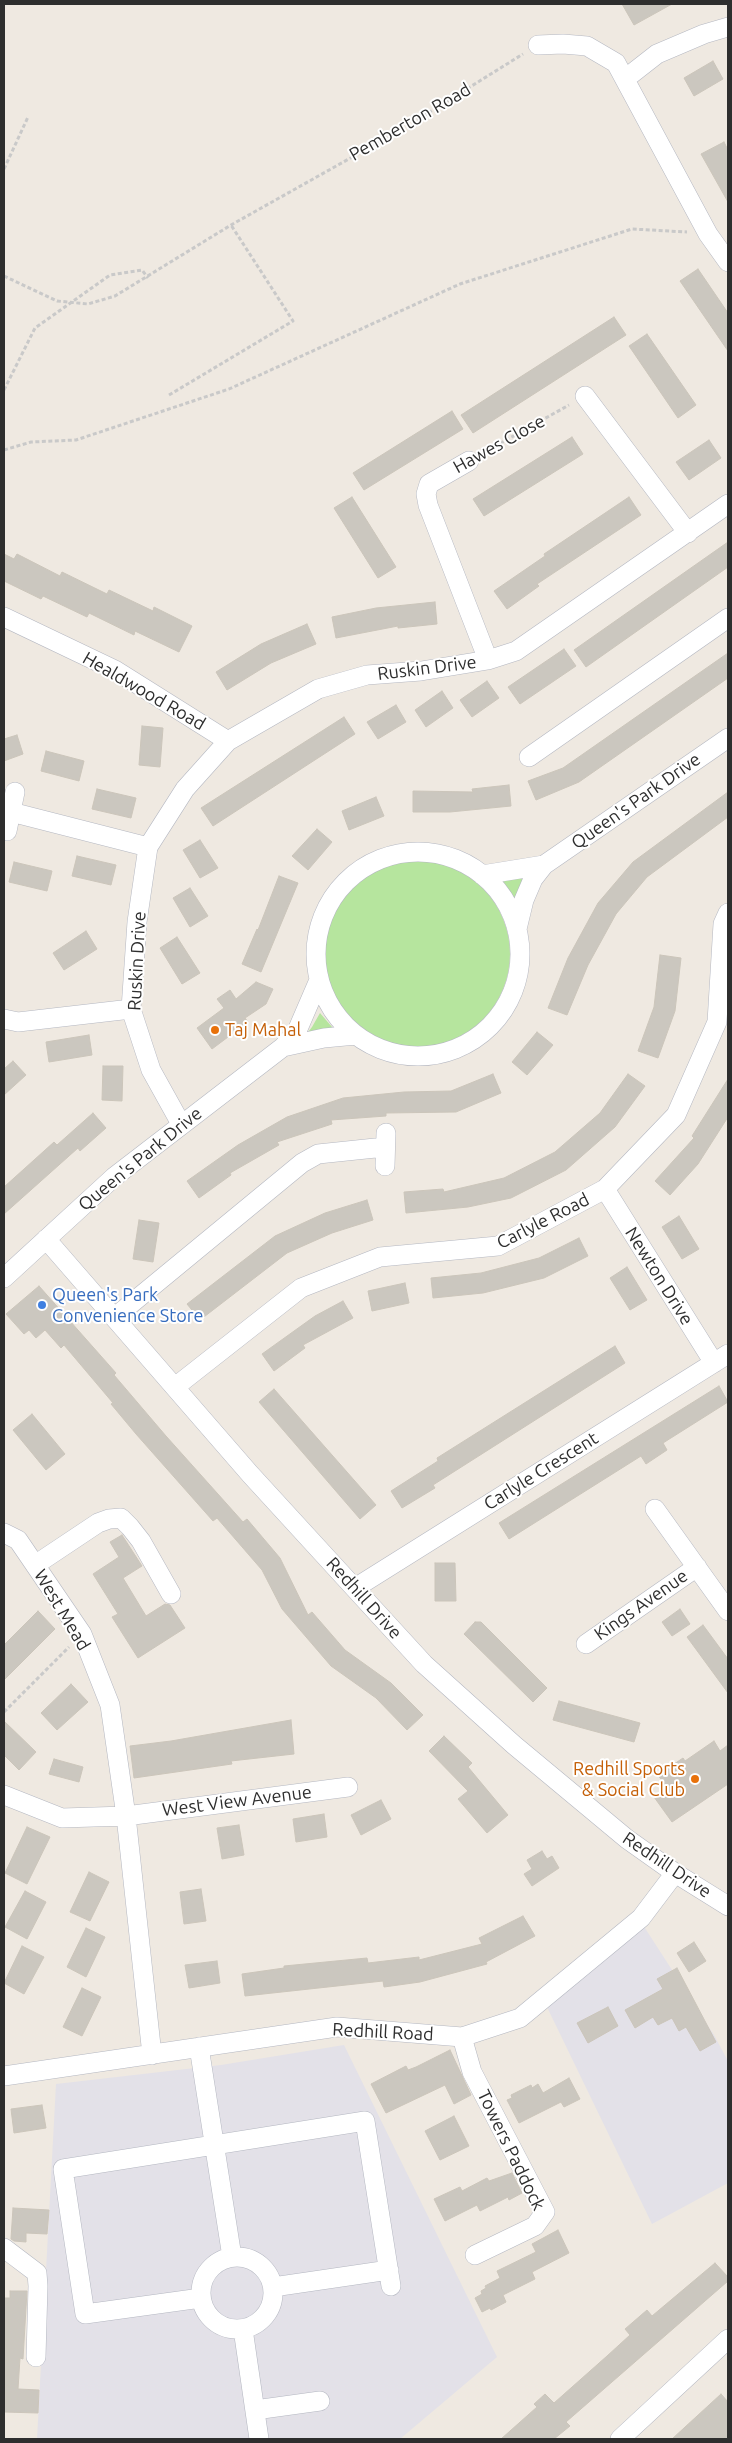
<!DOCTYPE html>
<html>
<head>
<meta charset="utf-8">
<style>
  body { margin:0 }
  #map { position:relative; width:732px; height:2443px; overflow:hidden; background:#efe9e1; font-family:Ubuntu,sans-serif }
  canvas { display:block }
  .frame { position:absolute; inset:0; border:5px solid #2e2e2e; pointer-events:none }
</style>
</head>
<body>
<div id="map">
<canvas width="732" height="2443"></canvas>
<div class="frame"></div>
</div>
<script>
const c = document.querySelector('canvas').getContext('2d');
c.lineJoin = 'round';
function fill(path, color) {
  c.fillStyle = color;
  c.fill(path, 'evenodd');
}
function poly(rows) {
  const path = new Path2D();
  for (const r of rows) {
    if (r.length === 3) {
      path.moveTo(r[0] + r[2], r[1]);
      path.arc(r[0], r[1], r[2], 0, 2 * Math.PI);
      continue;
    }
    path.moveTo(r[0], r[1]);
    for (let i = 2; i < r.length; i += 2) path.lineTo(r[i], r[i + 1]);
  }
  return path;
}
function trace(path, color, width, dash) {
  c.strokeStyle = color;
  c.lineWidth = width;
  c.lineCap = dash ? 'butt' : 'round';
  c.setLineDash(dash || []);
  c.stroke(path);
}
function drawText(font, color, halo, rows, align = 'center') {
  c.font = font + ' Ubuntu,sans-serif';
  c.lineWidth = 4;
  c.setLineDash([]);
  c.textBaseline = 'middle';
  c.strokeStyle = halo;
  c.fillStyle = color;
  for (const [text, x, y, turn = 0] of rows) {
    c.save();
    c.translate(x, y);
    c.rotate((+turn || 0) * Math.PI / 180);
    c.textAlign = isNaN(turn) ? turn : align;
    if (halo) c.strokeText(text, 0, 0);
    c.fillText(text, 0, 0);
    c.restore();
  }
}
const industrial = poly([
  [643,1925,714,2035,728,2061,728,2183,652,2224,546,2005],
  [344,2045,497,2357,400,2439,37,2439,56,2084,221,2065]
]);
const green = poly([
  [417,954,93],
  [529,873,515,905,497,876],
  [320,1013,338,1034,305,1036,312,1027]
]);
const building = poly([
  [622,4,672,4,634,25,622,4],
  [713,61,723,79,694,96,684,78,713,61],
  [724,142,728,150,728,202,701,154,724,142],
  [698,269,728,313,728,351,680,281,698,269],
  [614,317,626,335,473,433,461,415,614,317],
  [647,334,696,405,678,418,629,346,647,334],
  [452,411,463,429,364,490,353,473,452,411],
  [572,437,583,454,484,516,473,499,572,437],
  [709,440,721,458,689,480,676,462,709,440],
  [352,497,396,567,378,578,334,508,352,497],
  [629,497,641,515,537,584,539,586,507,609,494,591,545,556,544,554,629,497],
  [728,542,728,567,586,667,574,650,728,542],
  [4,554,14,559,17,554,60,576,62,572,107,594,109,590,153,611,154,607,192,626,179,652,135,631,134,635,89,613,87,617,43,596,41,599,4,581,4,554],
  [435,602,437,624,398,628,398,626,336,638,332,617,376,608,435,602],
  [307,624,316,644,271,663,227,690,216,672,261,644,307,624],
  [564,649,576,666,520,704,508,687,564,649],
  [728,653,728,678,579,782,536,800,528,781,563,768,728,653],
  [487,681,499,698,472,717,460,700,487,681],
  [442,691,453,708,426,727,415,710,442,691],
  [396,705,406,722,378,739,367,722,396,705],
  [344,717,355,734,213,826,201,808,344,717],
  [142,726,163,728,160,767,139,765,142,726],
  [17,735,23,754,4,761,4,739,17,735],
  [46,751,84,761,79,781,41,771,46,751],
  [509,785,511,806,450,812,413,812,413,791,473,792,472,789,509,785],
  [97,789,136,798,131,818,92,809,97,789],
  [728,792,728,817,647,877,616,914,588,965,567,1015,548,1008,568,958,598,903,633,862,728,792],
  [376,797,384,816,349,830,342,811,376,797],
  [317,829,332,842,308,870,292,856,317,829],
  [200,840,218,868,200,878,183,850,200,840],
  [77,856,116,865,111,885,72,876,77,856],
  [14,862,52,871,47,891,9,882,14,862],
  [279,876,298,883,261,972,242,964,257,929,258,930,279,876],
  [190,888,208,916,190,927,173,898,190,888],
  [86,931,97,949,64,970,53,953,86,931],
  [177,937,200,973,182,984,160,948,177,937],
  [660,955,681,958,675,1011,658,1058,638,1051,654,1007,660,955],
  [256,982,273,989,266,1004,245,1018,248,1022,212,1049,197,1028,224,1008,217,999,230,990,236,999,256,982],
  [537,1032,553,1045,527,1075,512,1062,537,1032],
  [89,1035,92,1055,49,1062,46,1042,89,1035],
  [13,1061,26,1075,4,1095,4,1069,13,1061],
  [103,1066,123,1066,122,1101,102,1100,103,1066],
  [493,1074,501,1093,456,1112,386,1113,386,1116,331,1120,332,1124,277,1142,279,1145,230,1173,231,1175,199,1198,187,1181,238,1145,287,1117,343,1098,404,1092,451,1091,493,1074],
  [628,1074,645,1086,615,1127,566,1170,511,1198,468,1207,406,1213,404,1192,443,1189,444,1192,504,1178,555,1152,600,1113,628,1074],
  [728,1079,728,1117,698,1164,670,1195,655,1181,694,1138,692,1136,728,1079],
  [93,1113,106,1128,80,1151,78,1148,4,1214,4,1187,54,1142,57,1145,93,1113],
  [367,1200,373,1220,332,1233,287,1253,200,1320,187,1304,275,1236,325,1213,367,1200],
  [679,1216,699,1249,682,1259,662,1227,679,1216],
  [139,1220,159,1223,153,1262,133,1259,139,1220],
  [579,1238,588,1256,544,1278,483,1293,433,1298,431,1278,481,1273,539,1258,579,1238],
  [627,1267,647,1300,630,1310,610,1278,627,1267],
  [405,1283,409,1303,372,1311,368,1291,405,1283],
  [39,1286,116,1373,114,1375,166,1436,243,1522,247,1519,280,1558,308,1615,312,1612,345,1650,391,1683,423,1715,407,1730,376,1698,331,1666,282,1609,262,1570,217,1518,213,1521,136,1434,111,1404,113,1403,64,1345,61,1348,45,1330,36,1338,29,1330,24,1334,6,1314,39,1286],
  [343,1301,353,1318,303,1345,305,1348,274,1371,262,1354,315,1316,343,1301],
  [615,1346,625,1363,433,1485,435,1488,402,1508,391,1491,438,1461,437,1458,615,1346],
  [719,1386,728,1402,663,1443,667,1450,646,1464,641,1456,509,1539,499,1523,719,1386],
  [274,1389,376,1505,360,1519,259,1402,274,1389],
  [32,1414,65,1454,46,1470,13,1430,32,1414],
  [122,1535,142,1566,123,1578,146,1616,165,1604,170,1605,185,1628,138,1658,112,1617,118,1614,93,1574,119,1557,110,1542,122,1535],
  [435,1563,455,1563,456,1601,435,1601,435,1563],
  [680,1609,690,1624,672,1636,662,1622,680,1609],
  [38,1611,55,1629,4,1680,4,1645,38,1611],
  [475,1622,481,1622,547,1688,533,1702,464,1634,475,1622],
  [703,1625,728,1659,728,1693,687,1637,703,1625],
  [71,1684,88,1702,57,1730,41,1713,71,1684],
  [559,1701,640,1723,634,1742,553,1720,559,1701],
  [291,1720,294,1754,231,1761,232,1764,134,1778,130,1746,171,1741,291,1720],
  [4,1721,36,1752,19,1770,4,1755,4,1721],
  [444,1736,472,1763,468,1767,508,1815,487,1833,458,1799,468,1791,429,1751,444,1736],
  [714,1741,720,1751,728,1745,728,1784,672,1822,654,1797,667,1788,658,1775,683,1758,685,1761,714,1741],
  [54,1759,83,1767,79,1782,49,1774,54,1759],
  [381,1800,391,1819,361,1835,351,1815,381,1800],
  [324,1814,327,1837,296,1842,293,1819,324,1814],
  [239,1825,244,1855,222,1859,217,1828,239,1825],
  [27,1827,50,1837,27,1884,5,1873,27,1827],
  [542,1851,547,1859,552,1856,559,1868,532,1886,524,1874,532,1869,527,1860,542,1851],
  [89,1872,109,1882,90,1921,70,1912,89,1872],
  [201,1889,206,1921,184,1924,180,1892,201,1889],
  [25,1891,46,1902,27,1939,5,1927,25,1891],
  [523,1916,535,1936,486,1962,487,1964,420,1982,384,1987,383,1981,245,1996,242,1974,284,1968,284,1966,367,1958,368,1963,419,1957,419,1960,482,1944,479,1938,523,1916],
  [86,1928,105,1937,86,1977,67,1967,86,1928],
  [694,1942,706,1961,689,1972,677,1953,694,1942],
  [22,1946,44,1957,24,1994,4,1983,22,1946],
  [217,1961,220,1983,189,1988,185,1965,217,1961],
  [677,1968,716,2042,700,2051,686,2027,679,2031,672,2018,658,2025,653,2017,635,2028,625,2010,663,1989,657,1979,677,1968],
  [82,1988,101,1997,82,2036,63,2027,82,1988],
  [608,2007,618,2026,588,2043,577,2023,608,2007],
  [450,2050,471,2095,454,2104,445,2085,386,2113,371,2084,406,2066,408,2070,416,2067,450,2050],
  [569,2078,580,2099,564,2107,561,2102,519,2123,507,2100,512,2098,511,2095,531,2085,532,2088,538,2084,543,2093,569,2078],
  [42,2105,46,2128,14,2133,11,2109,42,2105],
  [454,2116,469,2146,440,2160,425,2131,454,2116],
  [512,2173,522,2193,509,2200,508,2197,480,2211,477,2205,445,2221,434,2199,460,2187,462,2191,487,2178,489,2181,512,2173],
  [13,2208,49,2210,47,2234,26,2233,26,2242,14,2241,11,2239,13,2208],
  [558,2230,569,2253,532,2272,535,2279,503,2295,506,2302,491,2310,490,2308,482,2312,475,2298,482,2294,481,2291,486,2288,485,2286,500,2278,497,2271,536,2252,532,2244,558,2230],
  [715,2263,728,2277,728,2281,566,2422,570,2426,554,2439,501,2439,537,2407,534,2404,545,2394,554,2403,607,2356,630,2335,625,2329,647,2310,652,2316,715,2263],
  [10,2291,27,2291,23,2359,20,2358,18,2389,39,2390,38,2413,4,2412,4,2298,10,2298,10,2291],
  [721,2394,728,2402,728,2439,672,2439,721,2394]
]);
const path = poly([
  [4,169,28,117],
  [4,276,57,301,88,304,115,296,231,225,404,128,523,54],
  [4,390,35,328,110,275,142,270,148,278],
  [169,395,293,321,231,225],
  [4,450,31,442,76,440,229,389,460,284,632,229,687,232],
  [483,453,569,405],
  [4,1712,69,1647]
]);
const minor = poly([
  [538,45,563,44,587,46,616,63,708,234,728,262],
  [625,79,657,54,704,34,728,27],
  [585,396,688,533],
  [469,461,429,484,426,494,428,505,488,660],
  [4,617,115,670,228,741],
  [529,757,728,618],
  [11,812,148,847],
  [7,831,15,792],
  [418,954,102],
  [482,875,544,865],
  [517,929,524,900,533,879,544,865,728,738],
  [4,1019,18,1022,131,1009],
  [283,1047,324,1038,356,1035],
  [181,1124,151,1070,131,1009,137,922,148,847,185,789,228,741,318,689,367,675,421,671,488,660,516,651,728,504],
  [385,1166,386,1133],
  [605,1189,714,1363],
  [46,1239,250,1474,424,1664,514,1745,627,1839,675,1873,728,1906],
  [4,1278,114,1177,283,1047,297,1031,319,980],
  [115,1317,302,1163,318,1154,385,1147],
  [175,1387,301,1288,380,1257,498,1246,605,1189,676,1115,717,1022,723,924,728,913],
  [655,1509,728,1611],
  [4,1533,18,1540,82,1634,110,1705,126,1816,152,2055],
  [35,1565,98,1523,109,1519,121,1518,130,1527,141,1541,171,1594],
  [355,1588,728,1354],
  [586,1644,697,1567],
  [4,1795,62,1818,126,1816,348,1787],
  [462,2037,472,2072,545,2212,535,2226,475,2255],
  [199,2047,232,2257],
  [4,2076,337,2027,462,2037,520,2018,641,1918,675,1873],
  [4,2248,37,2273,38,2286,36,2357],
  [237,2293,36],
  [273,2287,389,2270],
  [201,2298,85,2314,63,2169,365,2121,391,2286],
  [243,2329,259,2439],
  [255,2410,320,2401],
  [620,2439,728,2339]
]);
const markers = [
  [215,1030,5,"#e8710a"],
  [42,1305,5,"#3f7fe0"],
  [695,1779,5,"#e8710a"]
];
const streetNames = [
  ["Pemberton Road",410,122,-30],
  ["Hawes Close",499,444,-29],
  ["Ruskin Drive",427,668,-7],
  ["Healdwood Road",144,691,30],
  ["Queen's Park Drive",636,801,-35],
  ["Ruskin Drive",137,961,-87],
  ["Queen's Park Drive",140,1159,-39],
  ["Carlyle Road",543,1221,-27],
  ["Newton Drive",659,1276,58],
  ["Carlyle Crescent",541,1471,-32],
  ["Redhill Drive",364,1598,48],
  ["Kings Avenue",641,1605,-35],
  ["West Mead",62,1610,59],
  ["West View Avenue",237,1801,-7],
  ["Redhill Drive",667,1865,34],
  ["Redhill Road",383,2032,3],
  ["Towers Paddock",511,2150,64]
];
const foodNames = [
  ["Taj Mahal",225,1030],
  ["Redhill Sports",685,1769,"right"],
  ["& Social Club",685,1790,"right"]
];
const shopNames = [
  ["Queen's Park",52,1295],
  ["Convenience Store",52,1316]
];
fill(industrial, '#e3e1e8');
fill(green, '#b6e59e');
fill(building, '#cbc7bf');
trace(building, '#cbc5ba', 1);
trace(minor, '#b4b7c1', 20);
trace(path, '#c9c9c9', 3, [4, 2.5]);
trace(minor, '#fff', 19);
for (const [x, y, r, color] of markers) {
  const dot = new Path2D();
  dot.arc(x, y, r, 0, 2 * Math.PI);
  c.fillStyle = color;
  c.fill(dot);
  trace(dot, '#fff', 2);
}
drawText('18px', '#2e2e2e', '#fff', streetNames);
drawText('18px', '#c56008', '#fff', foodNames, 'left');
drawText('18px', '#366cbe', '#fff', shopNames, 'left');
</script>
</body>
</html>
